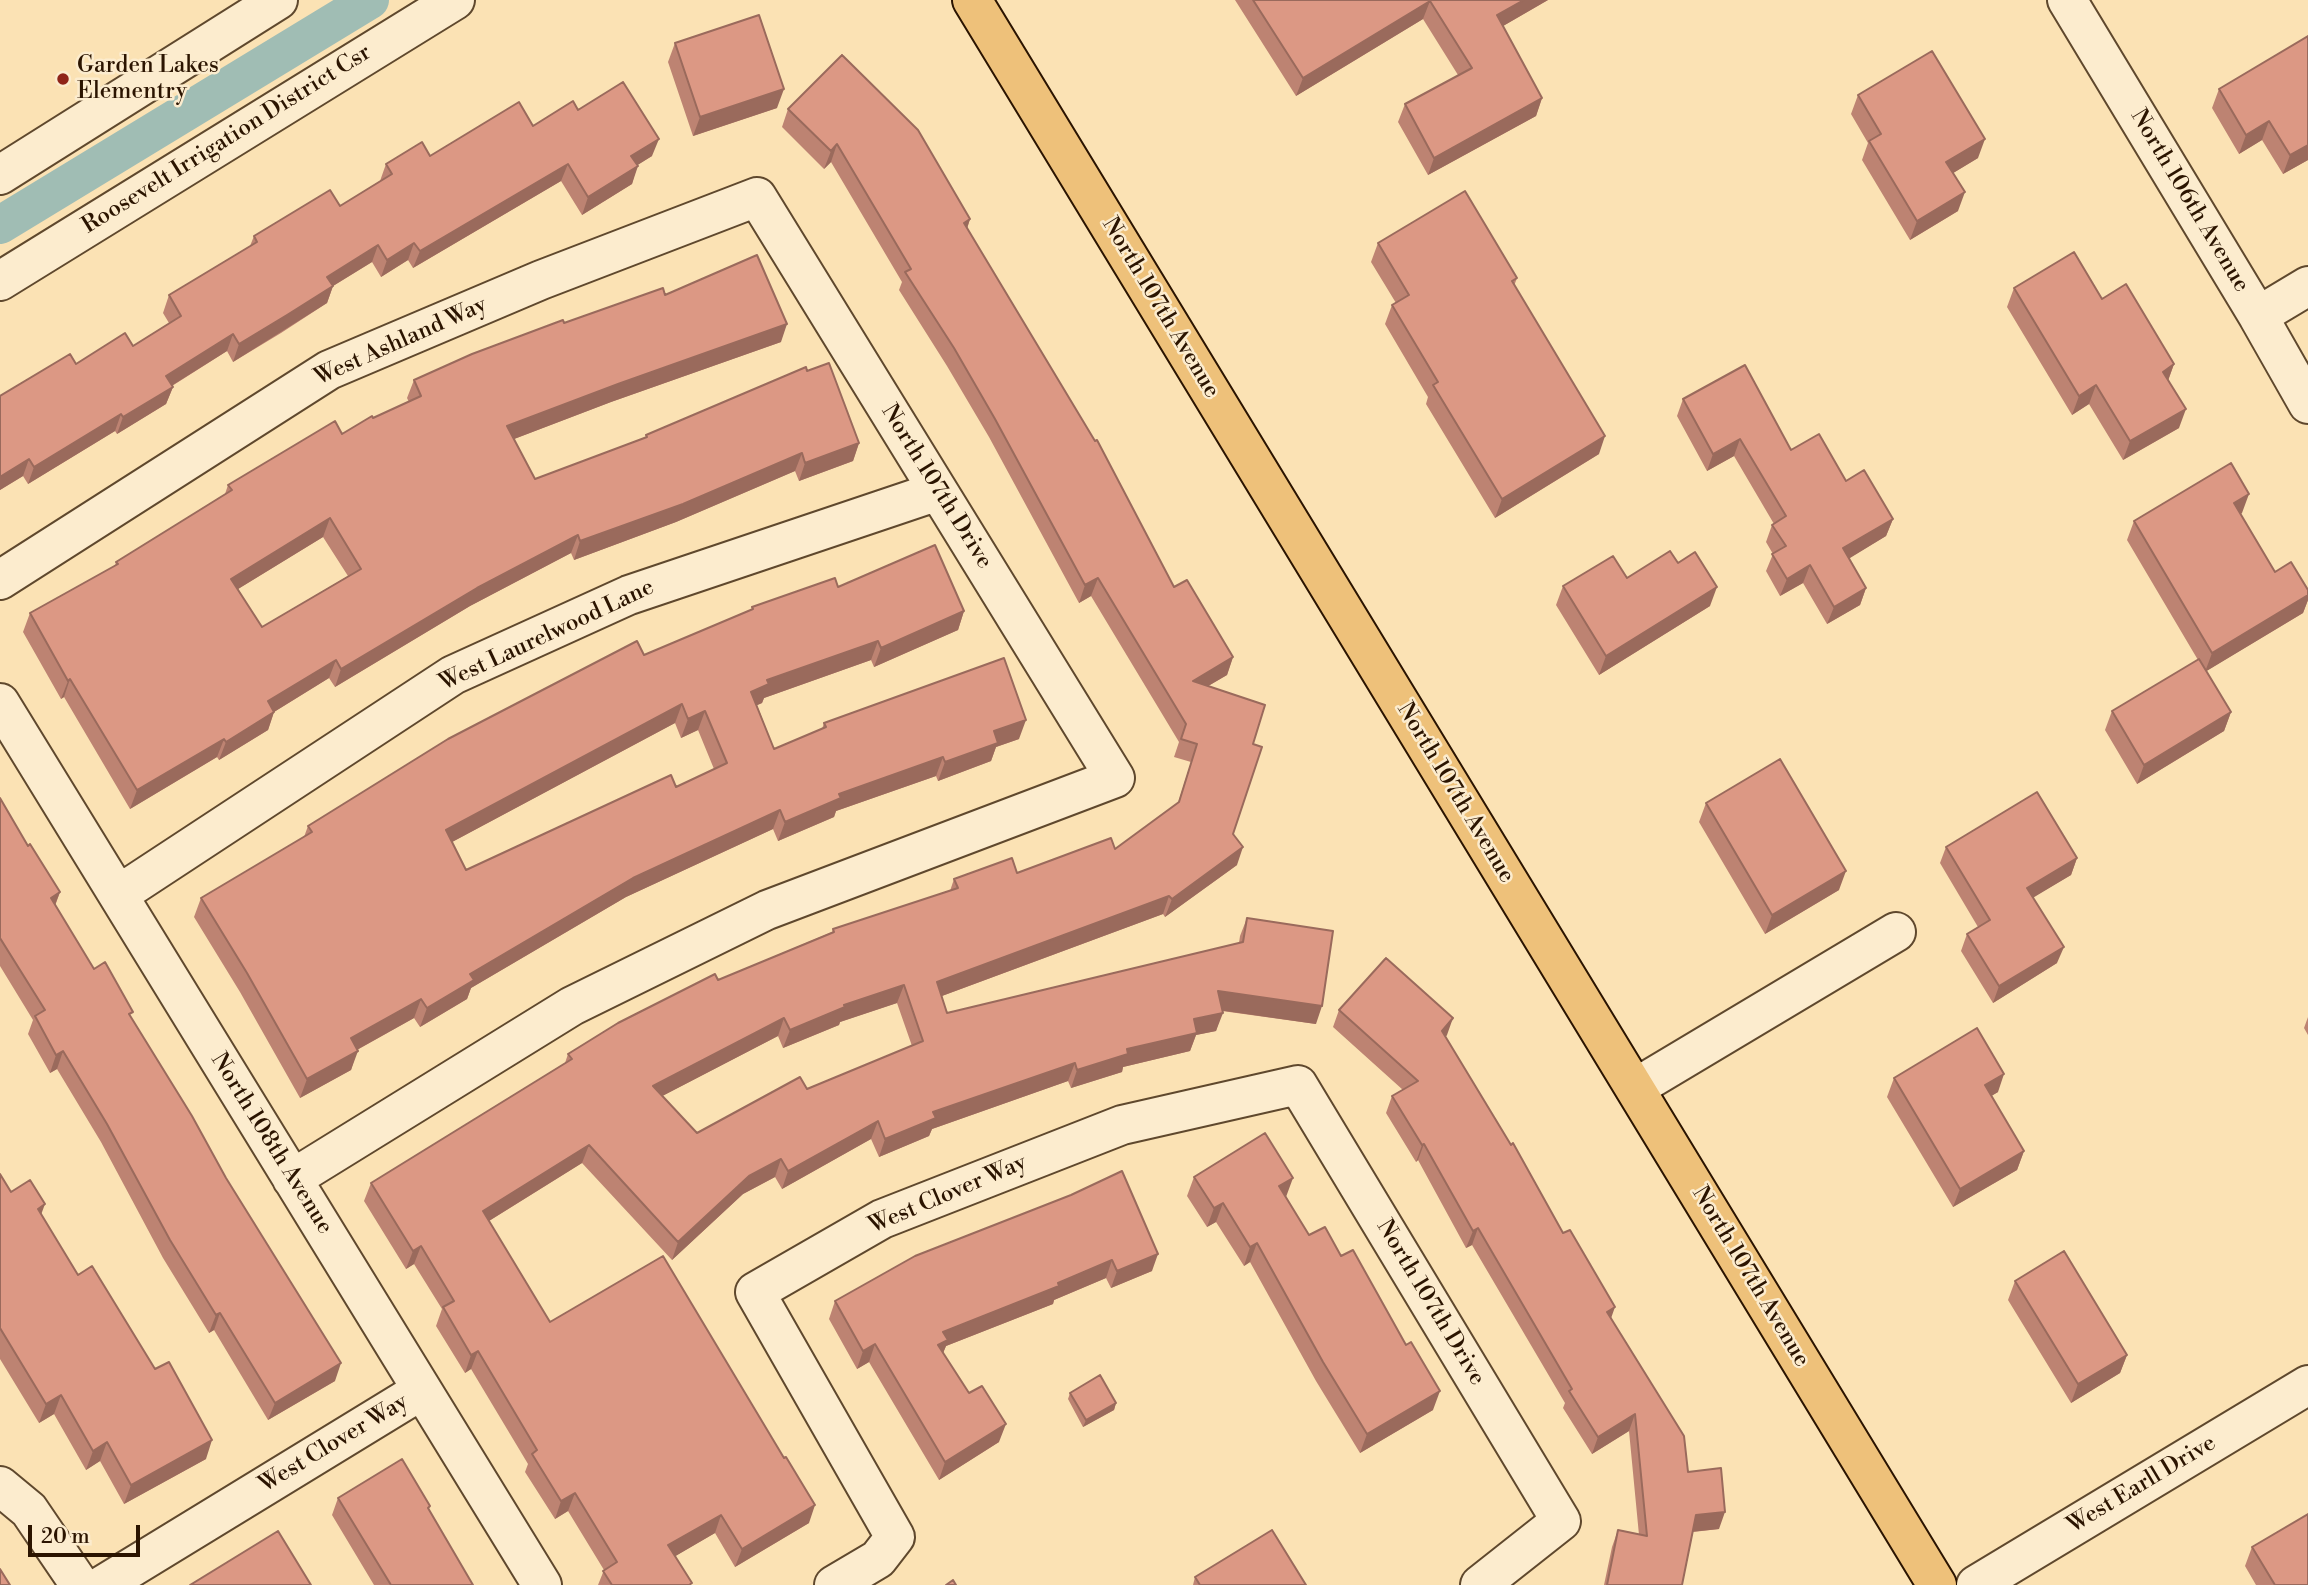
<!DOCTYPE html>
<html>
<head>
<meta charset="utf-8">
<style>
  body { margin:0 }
  #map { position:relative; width:2308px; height:1585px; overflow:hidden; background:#fbe2b4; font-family:"Libre Bodoni",serif }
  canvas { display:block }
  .scale { position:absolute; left:28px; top:1525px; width:112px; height:32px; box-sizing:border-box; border:4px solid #2b1400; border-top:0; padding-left:9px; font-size:21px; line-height:24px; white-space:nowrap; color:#2b1400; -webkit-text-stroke:5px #fcecce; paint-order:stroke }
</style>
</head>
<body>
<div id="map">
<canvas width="2308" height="1585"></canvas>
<div class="scale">20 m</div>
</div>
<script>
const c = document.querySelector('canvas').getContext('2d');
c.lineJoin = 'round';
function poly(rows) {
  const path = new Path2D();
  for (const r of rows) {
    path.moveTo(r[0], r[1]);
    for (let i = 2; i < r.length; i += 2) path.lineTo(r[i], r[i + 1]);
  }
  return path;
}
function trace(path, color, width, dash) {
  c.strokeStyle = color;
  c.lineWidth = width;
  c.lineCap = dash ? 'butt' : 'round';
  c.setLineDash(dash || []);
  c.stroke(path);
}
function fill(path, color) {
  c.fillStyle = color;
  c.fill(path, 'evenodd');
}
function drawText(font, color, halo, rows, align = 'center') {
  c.font = font + ' "Libre Bodoni",serif';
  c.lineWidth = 5;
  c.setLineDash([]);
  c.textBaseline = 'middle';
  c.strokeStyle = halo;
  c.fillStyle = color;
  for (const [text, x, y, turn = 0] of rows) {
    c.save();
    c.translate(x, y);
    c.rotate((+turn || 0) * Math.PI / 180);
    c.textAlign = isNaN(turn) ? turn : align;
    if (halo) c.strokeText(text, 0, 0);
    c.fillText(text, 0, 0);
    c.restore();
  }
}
const canal = poly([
  [0,225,370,0]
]);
const minor = poly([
  [2067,0,2258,316,2308,404],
  [0,175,278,0],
  [0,281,455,0],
  [2258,316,2308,286],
  [0,580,329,370,541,280,757,197,1115,778,767,910,572,1006,292,1179],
  [0,703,542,1585],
  [118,895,453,675,629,595,938,491],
  [1635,1088,1896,932],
  [0,1486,29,1510,80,1585],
  [103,1585,422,1390],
  [834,1585,878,1559,895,1537,755,1292,882,1219,1122,1125,1298,1085,1561,1521,1480,1585],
  [1976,1585,2308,1385]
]);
const major = poly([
  [972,0,1937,1585]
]);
const wall = poly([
  [1235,0,1548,0,1503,26,1542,98,1536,116,1428,175,1398,122,1405,104,1458,75,1423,19,1296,96],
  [2308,36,2308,160,2283,174,2262,140,2239,154,2212,108,2219,89],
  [675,43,777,108,693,136,668,62],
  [1858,95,1978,158,1953,173,1958,211,1910,240,1862,160,1868,143,1851,114],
  [788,109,970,219,967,229,1174,587,1233,657,1227,675,1208,686,1253,744,1233,834,1237,865,1165,917,1163,914,942,996,947,1013,1239,943,1240,936,1247,918,1316,1024,1222,1011,1216,1031,1196,1035,1190,1051,1123,1067,1122,1072,1071,1088,1068,1081,932,1129,929,1136,879,1157,871,1139,782,1189,775,1177,743,1194,672,1260,582,1163,489,1221,550,1322,809,1523,735,1567,715,1533,675,1556,691,1585,598,1585,604,1570,568,1511,555,1519,525,1472,528,1464,471,1369,465,1373,436,1326,442,1309,414,1264,406,1269,364,1201,371,1183,565,1063,568,1054,718,980,832,932,833,929,950,891,954,879,1017,873,1115,849,1178,803,1191,762,1174,757,1179,742,1091,596,1079,603,989,437,947,366,899,290,902,282,831,162,824,169,782,127],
  [897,1003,912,1046,697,1133,662,1096,778,1036,783,1048,839,1025,840,1022],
  [578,110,652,156,637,165,632,184,582,215,561,181,413,268,408,260,381,277,372,262,333,286,327,303,281,333,233,362,227,351,172,386,173,387,166,404,117,434,115,431,28,484,23,476,0,490,0,396,76,364,133,346,169,323,163,313,169,295,250,246,254,236,340,206,380,181,386,164,430,156,533,126],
  [1378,243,1517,278,1514,286,1599,454,1495,518,1426,404,1428,397,1385,324,1392,305,1396,303,1371,262],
  [2014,288,2102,299,2174,364,2168,381,2179,428,2123,460,2089,404,2072,415,2007,307],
  [665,295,781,342,611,402,514,439,535,479,646,437,646,435,807,371,859,443,853,461,799,481,795,471,676,522,574,560,571,553,470,606,335,687,329,678,274,712,268,730,219,760,217,757,130,809,64,697,61,699,23,632,30,613,115,566,116,562,225,494,228,485,342,434,373,418,409,402,407,398,414,380,564,323],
  [323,537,348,576,262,627,238,589],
  [1683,399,1791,450,1846,481,1893,519,1886,536,1849,558,1866,588,1860,605,1827,624,1803,583,1780,596,1766,571,1773,554,1766,542,1772,525,1774,524,1734,456,1707,471,1677,416],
  [2242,513,2240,514,2275,572,2308,590,2308,600,2303,613,2206,671,2231,712,2224,731,2137,784,2105,730,2112,711,2198,660,2127,540,2134,521],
  [1678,563,1710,606,1599,675,1556,605,1563,586,1627,578],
  [838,587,964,611,958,630,874,667,871,660,764,698,762,703,757,705,774,749,822,729,824,723,1019,739,996,747,991,761,938,781,936,776,836,811,834,817,778,841,773,829,626,897,471,988,467,999,420,1027,414,1018,357,1050,351,1070,300,1098,240,992,194,917,201,898,304,837,308,826,644,655,752,609,752,607],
  [675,723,681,738,698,730,714,769,676,787,466,870,452,842],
  [0,798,28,846,60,892,55,906,94,969,131,1017,335,1381,268,1420,214,1330,209,1333,163,1258,101,1142,57,1069,50,1073,28,1034,33,1020,0,966],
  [1706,803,1839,890,1765,934,1699,822],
  [1946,847,2077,858,2071,875,2033,897,2057,963,1993,1003,1961,951,1967,934,1978,927,1940,863],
  [1339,1010,1447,1035,1445,1037,1611,1319,1688,1472,1719,1529,1693,1532,1682,1585,1604,1585,1612,1547,1618,1530,1639,1535,1629,1431,1592,1454,1563,1408,1565,1403,1472,1245,1466,1248,1418,1160,1416,1162,1386,1113,1392,1096,1403,1090,1333,1027],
  [2308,1017,2308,1035,2304,1028],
  [1894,1078,1998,1092,1991,1096,2024,1151,2017,1170,1953,1207,1887,1097],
  [0,1174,11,1192,41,1214,78,1275,206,1459,124,1504,100,1461,86,1470,54,1414,39,1423,0,1359],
  [1194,1177,1286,1197,1309,1235,1341,1256,1433,1410,1360,1453,1316,1381,1250,1262,1244,1266,1216,1222,1207,1227,1187,1196],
  [1071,1195,1152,1271,1111,1288,1106,1278,1054,1300,1053,1304,946,1346,943,1353,999,1442,939,1480,869,1362,857,1369,829,1319,835,1301],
  [2015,1281,2127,1355,2120,1373,2071,1403,2008,1300],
  [1070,1393,1116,1403,1114,1410,1083,1427,1068,1399],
  [338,1498,429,1510,473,1585,374,1585,332,1515],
  [2252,1547,2308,1585,2256,1585,2245,1566],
  [1195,1577,1306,1585,1193,1585]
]);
const shadedWall = poly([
  [1524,0,1548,0,1491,33,1497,15],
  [1430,1,1423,19,1296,96,1303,78],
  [784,89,777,108,693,136,700,117],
  [1542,98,1536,116,1428,175,1434,158],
  [2269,121,2262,140,2239,154,2246,135],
  [659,139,652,156,625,173,631,156],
  [1985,139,1978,158,1940,181,1946,162],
  [837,144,831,162,824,169,831,151],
  [2308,145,2308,160,2283,174,2290,155],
  [568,164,561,181,413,268,420,251],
  [638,166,632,184,582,215,588,197],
  [1965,192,1958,211,1910,240,1917,221],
  [970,219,964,237,964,223],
  [414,243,408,260,381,277,387,260],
  [378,245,372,262,333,286,327,303,233,362,239,344,327,277],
  [787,324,781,342,611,402,501,444,507,426,618,384],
  [233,334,227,351,160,393,166,376],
  [2174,364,2167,383,2163,372],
  [2096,385,2089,404,2072,415,2079,396],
  [173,387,166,404,117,434,123,417],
  [2186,409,2179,428,2123,460,2130,441],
  [121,414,115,431,28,484,34,467],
  [1605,436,1599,454,1495,518,1502,499],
  [1740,439,1734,456,1707,471,1713,454],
  [859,443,853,461,799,481,805,463],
  [802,453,795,471,676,522,574,560,580,541],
  [29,459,23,476,0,490,0,477],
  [2249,494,2242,513,2227,522,2234,503],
  [330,518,323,537,225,597,231,579],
  [1893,519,1886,536,1837,566,1843,548],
  [578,535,571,553,470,606,335,687,341,669,477,588],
  [1810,565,1803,583,1780,596,1787,579],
  [1098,578,1091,596,1079,603,1085,585],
  [1717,587,1710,606,1599,675,1606,656],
  [1866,588,1860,605,1827,624,1834,607],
  [2308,595,2308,600,2303,613,2205,672,2212,653],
  [964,611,958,630,874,667,881,648],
  [878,641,871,660,764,698,762,703,744,711,751,692,767,680],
  [1233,657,1227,675,1186,699,1193,681],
  [336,660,329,678,261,720,268,701],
  [70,679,64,697,61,699,68,681],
  [682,704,675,723,439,849,446,830],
  [705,711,698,730,681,738,688,719],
  [274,712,268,730,219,760,226,742],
  [2231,712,2224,731,2137,784,2144,765],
  [1026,720,1019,739,996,747,991,761,938,781,945,762,994,731],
  [224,739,217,757,130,809,137,790],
  [943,757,936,776,836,811,834,817,778,841,785,822,839,794],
  [780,810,773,829,626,897,471,988,467,999,420,1027,427,1008,470,974,633,878],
  [1243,847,1237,865,1165,917,1172,899],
  [2077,858,2071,875,2021,905,2027,888],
  [1846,871,1839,890,1765,934,1772,915],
  [60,892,53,910,51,898],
  [1169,896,1163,914,931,1000,937,982],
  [2064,947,2057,963,1993,1003,1999,986],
  [904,985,897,1003,840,1022,839,1025,783,1048,790,1030,844,1005],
  [1218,991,1322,1006,1316,1024,1211,1009],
  [421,999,414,1018,344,1057,351,1038],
  [1223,1013,1216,1031,1196,1035,1190,1051,1123,1067,1122,1072,1071,1088,1077,1070,1194,1019],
  [784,1018,778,1036,647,1104,653,1086],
  [1453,1018,1447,1035,1435,1048,1442,1031],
  [63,1051,57,1069,50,1073,56,1055],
  [358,1051,351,1070,300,1098,307,1079],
  [1075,1063,1068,1081,932,1129,929,1136,879,1157,885,1139,933,1112],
  [2004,1074,1998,1092,1978,1104,1985,1085],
  [878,1121,871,1139,782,1189,788,1171],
  [1424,1144,1418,1160,1416,1162,1422,1145],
  [589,1145,582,1163,476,1229,483,1211],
  [2024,1151,2017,1170,1953,1207,1960,1189],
  [781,1159,775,1177,743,1194,672,1260,678,1242,749,1176],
  [1293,1178,1286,1197,1279,1186],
  [1223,1203,1216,1222,1207,1227,1214,1208],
  [45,1204,38,1223,38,1209],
  [1478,1228,1472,1245,1466,1248,1473,1231],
  [1257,1243,1250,1262,1244,1266,1250,1247],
  [421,1246,414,1264,406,1269,413,1251],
  [1158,1254,1152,1271,1111,1288,1117,1271],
  [1112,1260,1106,1278,1054,1300,1053,1304,946,1346,941,1358,932,1363,943,1332],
  [1615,1307,1609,1324,1607,1312],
  [220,1313,214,1330,209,1333,216,1315],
  [875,1344,869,1362,857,1369,863,1351],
  [478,1351,471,1369,465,1373,471,1355],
  [2127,1355,2120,1373,2071,1403,2078,1384],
  [341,1363,335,1381,268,1420,275,1403],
  [1440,1391,1433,1410,1360,1453,1367,1434],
  [61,1395,54,1414,39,1423,46,1404],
  [1116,1403,1114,1410,1083,1427,1086,1420],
  [1635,1414,1629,1431,1592,1454,1598,1437],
  [1006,1424,999,1442,939,1480,945,1462],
  [212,1440,206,1459,124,1504,131,1485],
  [107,1442,100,1461,86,1470,93,1451],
  [575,1493,568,1511,555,1519,561,1501],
  [815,1505,809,1523,735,1567,742,1549],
  [1725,1512,1719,1529,1690,1532,1696,1515],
  [721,1515,715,1533,662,1564,668,1545]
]);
const building = poly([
  [1253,0,1524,0,1497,15,1542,98,1434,158,1405,104,1472,68,1430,1,1303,78,1253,0],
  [759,15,784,89,700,117,675,43,759,15],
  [2308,36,2308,145,2290,155,2269,121,2246,135,2219,89,2308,36],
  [1932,51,1985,139,1946,162,1965,192,1917,221,1869,141,1881,134,1858,95,1932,51],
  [842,55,918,130,970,219,964,223,1095,441,1097,440,1174,587,1187,580,1233,657,1193,681,1265,705,1253,744,1262,747,1233,834,1243,847,1172,899,1169,896,937,982,947,1013,1243,942,1247,918,1333,931,1322,1006,1218,991,1223,1013,1194,1019,1197,1033,1127,1049,1128,1054,1077,1070,1075,1063,933,1112,936,1118,885,1139,878,1121,788,1171,781,1159,749,1176,678,1242,589,1145,483,1211,550,1322,663,1256,784,1458,786,1457,815,1505,742,1549,721,1515,668,1545,692,1583,689,1585,612,1585,603,1571,617,1562,575,1493,561,1501,532,1454,537,1450,478,1351,471,1355,443,1307,454,1301,421,1246,413,1251,371,1183,572,1059,568,1054,618,1023,715,974,718,980,834,932,833,929,958,888,954,879,1012,858,1017,873,1111,838,1115,849,1179,802,1197,744,1181,739,1186,724,1098,578,1085,585,995,419,954,348,905,272,911,269,837,144,831,151,788,109,842,55],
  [904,985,923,1041,807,1089,800,1077,697,1133,653,1086,784,1018,790,1030,845,1007,844,1005,904,985],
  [623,82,659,139,631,156,638,166,588,197,568,164,420,251,414,243,387,260,378,245,327,277,333,286,287,315,239,344,233,334,166,376,173,387,123,417,121,414,34,467,29,459,0,477,0,396,70,354,76,364,125,333,133,346,181,316,169,295,257,242,254,236,330,190,340,206,392,174,386,164,422,142,430,156,519,102,533,126,573,101,578,110,623,82],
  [1465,191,1517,278,1512,281,1605,436,1502,499,1433,385,1438,382,1392,305,1409,295,1378,243,1465,191],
  [2074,252,2102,299,2126,284,2174,364,2163,372,2186,409,2130,441,2096,385,2079,396,2014,288,2074,252],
  [757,255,787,324,618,384,507,426,535,479,647,437,646,435,806,367,807,371,829,363,859,443,805,463,802,453,683,504,580,541,578,535,477,588,341,669,336,660,268,701,274,712,226,742,224,739,137,790,70,679,68,681,30,613,118,564,116,562,232,490,228,485,335,421,342,434,372,416,373,418,421,396,414,380,472,354,563,320,564,323,663,288,665,295,757,255],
  [330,518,361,569,262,627,231,579,330,518],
  [1745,365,1791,450,1819,434,1846,481,1864,470,1893,519,1843,548,1866,588,1834,607,1810,565,1787,579,1772,554,1786,546,1772,525,1786,516,1740,439,1713,454,1683,399,1745,365],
  [2231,463,2249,494,2234,503,2275,572,2291,562,2308,590,2308,595,2212,653,2134,521,2231,463],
  [935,545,964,611,881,648,878,641,767,680,769,684,751,692,774,749,826,727,824,723,1004,658,1026,720,994,731,998,743,945,762,943,757,839,794,841,798,785,822,780,810,633,878,470,974,474,980,427,1008,421,999,351,1038,358,1051,307,1079,247,973,201,898,312,832,308,826,448,739,637,641,644,655,753,609,752,607,835,578,838,587,935,545],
  [682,704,688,719,705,711,727,763,676,787,671,775,466,870,446,830,682,704],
  [1670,551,1678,563,1695,552,1717,587,1606,656,1563,586,1613,556,1627,578,1670,551],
  [2199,659,2231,712,2144,765,2112,711,2199,659],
  [1780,759,1846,871,1772,915,1706,803,1780,759],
  [2037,792,2077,858,2027,888,2064,947,1999,986,1967,934,1990,920,1946,847,2037,792],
  [0,798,28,846,30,844,60,892,51,898,94,969,105,962,133,1012,129,1014,192,1116,226,1178,341,1363,275,1403,220,1313,216,1315,170,1240,107,1124,63,1051,56,1055,35,1016,45,1010,0,938,0,798],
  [1386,958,1453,1018,1442,1031,1511,1145,1513,1143,1563,1233,1570,1230,1615,1307,1607,1312,1684,1436,1688,1472,1721,1468,1725,1512,1696,1515,1682,1585,1607,1585,1618,1530,1647,1536,1635,1414,1598,1437,1569,1391,1572,1389,1478,1228,1473,1231,1424,1144,1422,1145,1392,1096,1418,1081,1339,1010,1386,958],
  [1977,1028,2004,1074,1985,1085,2024,1151,1960,1189,1894,1078,1977,1028],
  [1265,1133,1293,1178,1279,1186,1309,1235,1325,1227,1341,1256,1353,1250,1406,1345,1411,1342,1440,1391,1367,1434,1323,1362,1257,1243,1250,1247,1223,1203,1214,1208,1194,1177,1265,1133],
  [1122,1171,1158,1254,1117,1271,1112,1260,1058,1283,1059,1286,943,1332,948,1340,938,1345,969,1393,982,1386,1006,1424,945,1462,875,1344,863,1351,835,1301,915,1256,1071,1195,1122,1171],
  [0,1174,11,1192,30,1180,45,1204,38,1209,78,1275,92,1266,155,1369,169,1362,212,1440,131,1485,107,1442,93,1451,61,1395,46,1404,0,1328,0,1174],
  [2064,1251,2127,1355,2078,1384,2015,1281,2064,1251],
  [1100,1375,1116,1403,1086,1420,1070,1393,1100,1375],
  [402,1459,430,1506,428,1508,473,1585,391,1585,338,1498,402,1459],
  [2308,1514,2308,1585,2275,1585,2252,1547,2308,1514],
  [1272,1530,1306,1585,1200,1585,1195,1577,1272,1530],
  [278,1531,311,1585,190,1585,278,1531],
  [0,1569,10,1585,0,1585,0,1569],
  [953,1580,956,1585,946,1585,953,1580]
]);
const markers = [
  [63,79,7,"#8f2418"]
];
const poiNames = [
  ["Garden Lakes",77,66],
  ["Elementry",77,92]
];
const streetNames = [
  ["Roosevelt Irrigation District Csr",227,140,-32],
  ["North 106th Avenue",2189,201,59],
  ["North 107th Avenue",1160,308,59],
  ["West Ashland Way",401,342,-24],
  ["North 107th Drive",936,487,58],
  ["West Laurelwood Lane",547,636,-25],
  ["North 107th Avenue",1455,793,59],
  ["North 108th Avenue",271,1144,58],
  ["West Clover Way",948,1195,-23],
  ["North 107th Avenue",1750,1277,59],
  ["North 107th Drive",1430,1303,59],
  ["West Clover Way",334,1444,-31],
  ["West Earll Drive",2142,1485,-31]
];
trace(canal, '#a0bdb4', 38);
trace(minor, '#5f482d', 42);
trace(major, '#2b1400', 42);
trace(minor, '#fcecce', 38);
trace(major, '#eec17a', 38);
fill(wall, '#bd8372');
fill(shadedWall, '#9a6a5c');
fill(building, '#dc9884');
trace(building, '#9a6a5c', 2);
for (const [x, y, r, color] of markers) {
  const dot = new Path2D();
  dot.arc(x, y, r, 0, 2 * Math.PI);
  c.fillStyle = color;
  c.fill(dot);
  trace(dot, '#fcecce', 2.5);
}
drawText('23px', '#2b1400', '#fcecce', poiNames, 'left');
drawText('23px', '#2b1400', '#fcecce', streetNames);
</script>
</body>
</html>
